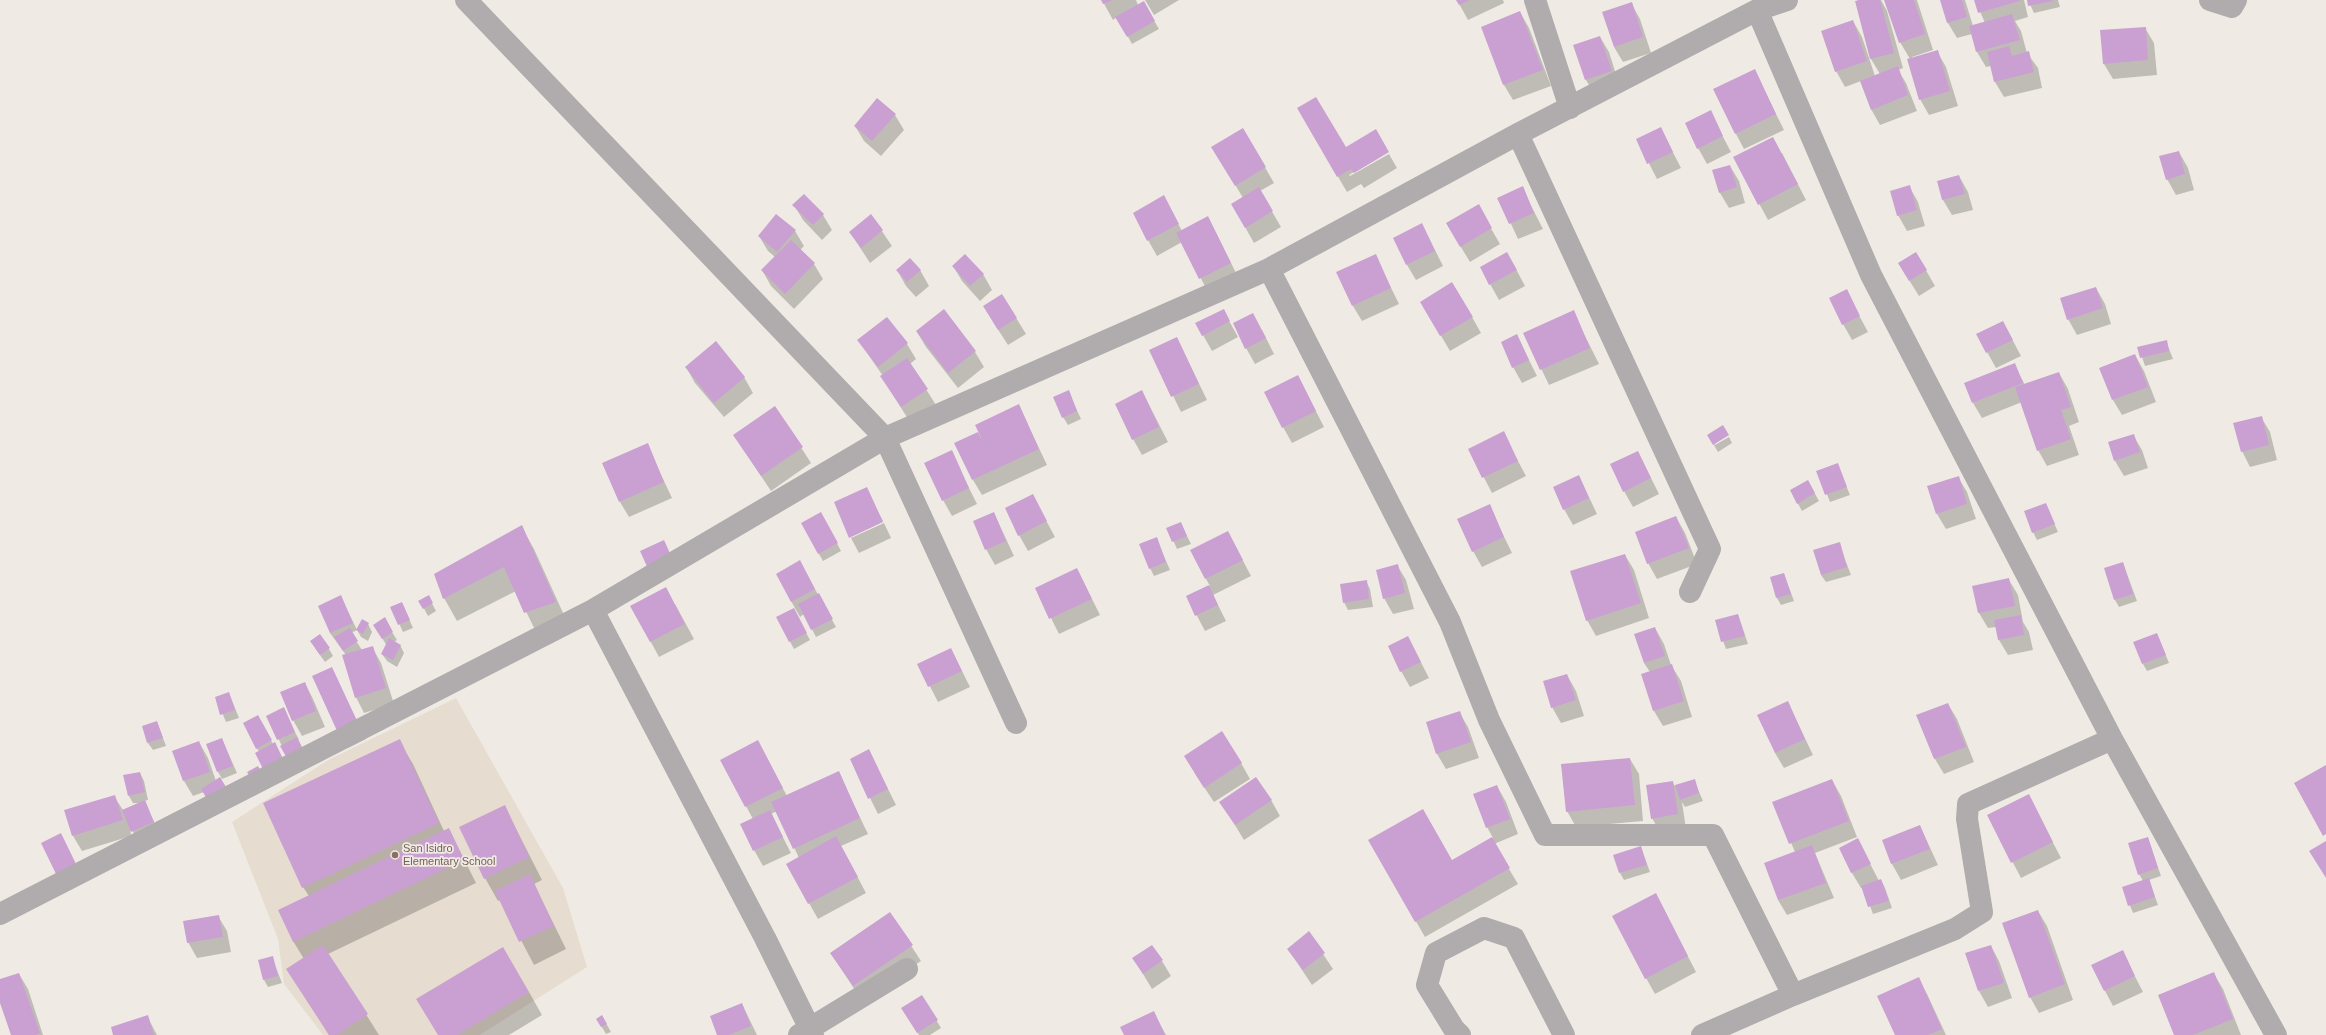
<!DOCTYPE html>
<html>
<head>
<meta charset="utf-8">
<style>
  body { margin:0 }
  canvas { display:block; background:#efebe4 }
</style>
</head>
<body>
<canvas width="2326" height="1035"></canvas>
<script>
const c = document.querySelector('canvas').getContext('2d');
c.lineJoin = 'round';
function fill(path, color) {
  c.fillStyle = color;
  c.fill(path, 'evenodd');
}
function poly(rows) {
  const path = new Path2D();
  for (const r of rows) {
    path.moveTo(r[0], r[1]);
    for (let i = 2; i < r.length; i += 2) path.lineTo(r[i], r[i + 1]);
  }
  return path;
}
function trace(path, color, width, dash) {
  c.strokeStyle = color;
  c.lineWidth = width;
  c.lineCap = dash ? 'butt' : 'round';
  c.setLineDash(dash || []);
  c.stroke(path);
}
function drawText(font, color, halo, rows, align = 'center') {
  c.font = font + ' Helvetica,sans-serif';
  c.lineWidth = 3.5;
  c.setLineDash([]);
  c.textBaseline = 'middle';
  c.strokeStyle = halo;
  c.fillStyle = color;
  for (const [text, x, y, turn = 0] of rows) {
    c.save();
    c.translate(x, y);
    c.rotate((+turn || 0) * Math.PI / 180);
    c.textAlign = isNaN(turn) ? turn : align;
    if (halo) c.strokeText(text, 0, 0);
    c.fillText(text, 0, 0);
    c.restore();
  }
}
const built = poly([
  [456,698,563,888,587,967,480,1035,323,1035,284,984,278,939,232,822,328,760]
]);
const shadow = poly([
  [1102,0,1136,0,1138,5,1143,2,1159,29,1132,44,1117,17,1113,20],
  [1145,0,1179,0,1154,15],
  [1457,0,1503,0,1504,3,1468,20],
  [1863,0,1881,0,1887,11,1903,68,1898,70,1906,83,1917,111,1880,125,1871,109,1861,81,1845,87,1836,71,1853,21,1862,37,1875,76,1880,74,1871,59,1856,2],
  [1885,0,1917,0,1933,50,1912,57,1912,59,1937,51,1946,67,1958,106,1929,115,1920,99,1910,59,1900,42],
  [1941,0,1965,0,1973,26,1985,23,1975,0,2024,0,2028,17,2015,21,2021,31,2027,53,2038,68,2042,88,2004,97,1995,82,1991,66,1986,67,1977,52,1972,34,1957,38,1948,23],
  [2028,0,2058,0,2060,7,2034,13],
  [1631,3,1640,19,1651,53,1623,62,1614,47],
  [1520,12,1529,28,1551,86,1513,100,1504,85,1482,27],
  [2145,28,2154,43,2157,75,2113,79,2104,64],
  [1600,37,1609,52,1620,87,1595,95,1586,80],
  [1754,70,1784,130,1744,149,1736,134],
  [1298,109,1345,148,1388,152,1349,175,1350,176,1389,154,1397,168,1364,188,1361,184,1347,192],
  [1710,112,1731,152,1707,164,1698,148],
  [895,115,904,130,881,156,864,141,855,126],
  [1243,129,1274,183,1260,191,1281,227,1254,243,1232,204,1243,198,1213,147],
  [1661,129,1681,168,1657,179,1637,140],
  [2179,152,2188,168,2194,190,2176,195,2167,179],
  [1782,153,1806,200,1768,220,1734,157],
  [1730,166,1739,181,1745,203,1729,208,1720,193,1713,170],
  [1959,176,1968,192,1973,210,1952,215,1943,200,1938,182],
  [1909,186,1918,202,1925,226,1907,231,1898,215],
  [1522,188,1543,229,1518,239,1499,198],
  [794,205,823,215,832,230,822,240,803,220],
  [1478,206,1500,244,1470,262,1447,224],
  [1172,212,1182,231,1216,233,1239,279,1209,294,1182,242,1157,256,1148,240],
  [871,215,892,246,870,263,850,232],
  [1422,224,1443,266,1416,280,1407,265],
  [795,231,804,246,800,250,814,264,823,279,794,309,771,286,762,270,775,257,768,251,759,236],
  [1916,253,1935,286,1919,296,1899,264],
  [1375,255,1399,304,1362,321,1353,306],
  [953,266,983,274,992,290,980,301,962,281],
  [1516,269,1525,286,1499,300,1490,284],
  [897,270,920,270,929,286,916,297,906,286],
  [2096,288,2105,304,2111,324,2077,335,2068,319],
  [1846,291,1868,332,1852,340,1843,324],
  [1002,295,1026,334,1008,345,993,322],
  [1223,310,1238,337,1212,351,1203,335],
  [944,311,975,352,984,367,958,388,926,347,917,332],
  [1573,312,1599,364,1549,385,1524,333],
  [1430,317,1472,317,1481,333,1450,351],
  [886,318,907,344,916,359,910,364,936,405,910,422,891,392,882,377,883,376,858,340],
  [2003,322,2021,356,1996,368,1987,352],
  [1262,330,1274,354,1255,364,1246,348],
  [1517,336,1537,376,1522,383,1513,367],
  [1177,338,1207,400,1181,412,1151,351],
  [2166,341,2173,359,2145,366,2139,348],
  [2135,355,2144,371,2156,402,2122,415,2113,400],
  [2014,364,2025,385,2059,373,2068,389,2079,422,2069,426,2079,455,2047,466,2038,450,2022,402,1982,418,1973,403],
  [686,367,744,377,753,393,724,417,695,383],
  [1298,376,1324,427,1292,443,1283,427],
  [1068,391,1081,419,1068,425,1063,417],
  [1142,391,1168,442,1142,455,1133,439],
  [1019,406,1047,465,982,495,973,480,977,433,982,439],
  [775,407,811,463,771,491,734,435],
  [2261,417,2270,432,2277,460,2250,467,2242,451],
  [1503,433,1526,476,1492,493,1469,449],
  [1708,435,1715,445,1729,437,1732,443,1718,452],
  [2133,435,2142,450,2148,468,2124,476,2115,461],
  [647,445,672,498,629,517,620,502],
  [951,452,977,504,952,516,943,500],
  [1638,452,1659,494,1633,507,1624,491],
  [1837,464,1850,495,1830,502,1818,471],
  [1579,476,1597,514,1573,525,1564,509],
  [1958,477,1967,492,1976,519,1946,529,1937,514],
  [1808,481,1819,501,1802,511,1791,491],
  [866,489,883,521,850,536],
  [2046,504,2058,532,2037,540,2033,532],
  [1489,506,1512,553,1482,567,1473,551],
  [1041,511,1055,537,1028,551,1019,535],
  [994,513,1014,556,995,565,986,549],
  [1676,517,1685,533,1697,564,1657,579,1648,563],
  [825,521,841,551,823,561,819,554],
  [884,523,891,538,859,553,851,538],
  [1181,524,1191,544,1177,549,1168,529],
  [521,526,534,549,569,626,538,636,516,591,457,621,444,598],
  [1228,532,1251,576,1213,595,1226,621,1205,631,1187,597,1210,586,1206,579],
  [1156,538,1170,570,1154,576,1150,568],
  [1839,544,1851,575,1826,582,1821,575],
  [1625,555,1634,570,1649,618,1596,636,1587,620],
  [800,562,836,627,816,637,804,614,800,617,791,601],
  [2123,563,2137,601,2119,607,2115,600],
  [1397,565,1406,580,1414,609,1393,614,1384,598],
  [1077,569,1100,615,1059,634,1036,588],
  [1784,574,1794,601,1781,605,1777,598],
  [2009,580,2018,595,2023,622,2029,632,2033,650,2008,655,1999,640,1996,627,1988,628,1979,613,1973,587],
  [1366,581,1370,589,1373,607,1348,610,1344,602],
  [428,596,436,611,428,616,420,601],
  [341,597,357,630,362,621,368,624,372,632,368,641,361,637,357,630,351,633,362,650,372,647,381,663,394,704,364,713,356,697,346,655,330,633],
  [402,603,413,628,403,632,392,608],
  [675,604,694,639,659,657,632,607],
  [793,609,810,640,794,649,777,617],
  [1738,615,1748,644,1726,649,1716,621],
  [384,619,397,640,394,642,400,645,404,653,397,667,387,661,382,654,387,646,374,625],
  [1655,628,1664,644,1671,665,1681,681,1692,717,1663,726,1654,711,1650,672,1644,663],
  [2157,634,2169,663,2147,671,2143,664],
  [1408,637,1429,678,1410,687,1401,671],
  [315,648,329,649,333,656,325,662],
  [951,649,970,687,938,702,919,665],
  [331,668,366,739,348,748],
  [1567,675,1576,691,1584,716,1561,723,1552,707],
  [305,683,313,699,325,727,302,736,293,720],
  [229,693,239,718,226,722,216,698],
  [1788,703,1813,755,1784,768,1775,753],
  [1948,704,1957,719,1974,762,1944,774,1935,759],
  [1459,712,1468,727,1479,758,1446,769,1437,754,1427,723],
  [258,716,273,744,259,752,244,724],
  [267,716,287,716,299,740,282,746],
  [157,722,166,746,153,750,148,743],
  [222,739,237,773,222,779,218,772],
  [399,741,413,764,444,831,449,829,476,883,328,954,379,1035,329,1035,288,969,304,959,293,941,309,896,303,887],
  [199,742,208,758,216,781,204,792,193,796,184,781,173,751],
  [869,751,896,805,878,814,851,760],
  [766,757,787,796,838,772,868,834,841,846,866,893,818,919,787,864,799,858,777,811,771,814,791,853,763,866,754,850,753,819,721,760],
  [1630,759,1639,774,1643,821,1576,827,1567,811],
  [1241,763,1250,779,1214,802,1194,772],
  [140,773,144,781,148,800,144,801,158,830,137,839,130,826,131,836,82,851,73,836,114,796,123,810,141,803,133,803,129,796],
  [1694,780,1703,801,1685,807,1682,802,1686,829,1661,834,1652,818,1672,782,1675,786],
  [1832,780,1841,796,1857,837,1815,853,1834,898,1787,915,1778,900,1795,852,1774,803],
  [1497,786,1506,802,1518,834,1494,844,1518,884,1425,937,1369,840,1452,862,1493,838,1487,827],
  [2028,795,2061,858,2021,878,1988,815],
  [1271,800,1280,816,1244,840,1230,817],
  [505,807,542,880,534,884,566,949,534,965,500,900,498,901,485,878],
  [1920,826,1938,865,1901,880,1892,864,1883,841],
  [2148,838,2161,876,2149,880,2158,905,2133,913,2123,888,2143,881,2139,874],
  [1858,840,1879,881,1881,880,1885,888,1892,908,1873,914,1863,887,1861,888,1852,873,1840,848],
  [1641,848,1650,872,1624,880,1620,873],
  [1664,910,1696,972,1655,994,1646,978],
  [2038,911,2047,926,2073,1000,2039,1013,2030,997],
  [890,913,921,961,862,1001,831,953],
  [218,916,227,931,231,952,197,958,188,942],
  [1309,933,1333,969,1312,985,1288,949],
  [1991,946,1999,961,2012,998,1988,1007,1979,991,1966,954],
  [2122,951,2143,992,2113,1006,2092,966],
  [272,957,282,983,268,987,264,980],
  [1134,959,1162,961,1171,976,1152,989],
  [19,974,28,989,43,1035,12,1035,0,1000,0,980],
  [2214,974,2223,989,2241,1035,2175,1035],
  [1918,978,1927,994,1946,1035,1896,1035],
  [529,992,542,1015,509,1035,438,1035],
  [922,996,941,1028,930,1035,919,1035,907,1016],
  [742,1004,757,1035,718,1035],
  [1154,1013,1166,1035,1125,1035],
  [147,1016,157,1035,115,1035],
  [602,1016,611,1032,606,1034,597,1019]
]);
const building = poly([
  [1101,0,1113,0,1103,4],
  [1456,0,1470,0,1459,5],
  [1859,0,1880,0,1894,53,1870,59,1855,1],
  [1884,0,1914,0,1925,34,1899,43],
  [1940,0,1962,0,1967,17,1947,23],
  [1974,0,2020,0,2020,1,1978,13],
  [2027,0,2052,0,2053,1,2028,6],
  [1144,1,1155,21,1127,37,1115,17],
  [1632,2,1643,37,1614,47,1602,12],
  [1520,11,1543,70,1503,85,1481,27],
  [2012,14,2020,40,1976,52,1969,26],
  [1853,20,1867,61,1835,72,1821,31],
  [2146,27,2148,60,2103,64,2100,30],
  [1600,36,1612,71,1585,80,1573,45],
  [2009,46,2012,56,2029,51,2034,72,1994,82,1987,52],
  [1938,50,1950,91,1919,100,1907,59],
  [1898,66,1908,95,1871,110,1860,81],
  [1755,69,1776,114,1735,134,1713,89],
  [1316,97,1346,147,1376,129,1389,152,1354,173,1351,169,1337,177,1297,108],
  [877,98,896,114,872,141,854,126],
  [1711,110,1723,136,1697,149,1685,123],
  [1661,127,1673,152,1647,164,1636,139],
  [1243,128,1266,167,1235,186,1211,147],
  [1773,137,1798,184,1758,205,1733,157],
  [2179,151,2185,174,2166,180,2159,156],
  [1730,165,1737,187,1719,193,1712,170],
  [1959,175,1965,194,1942,200,1937,181],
  [1910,185,1917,210,1897,216,1890,191],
  [1523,186,1534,213,1509,224,1497,198],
  [1259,187,1273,211,1245,228,1231,204],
  [804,194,824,214,813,225,792,205],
  [1164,195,1179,224,1147,241,1133,213],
  [1479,204,1492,228,1460,247,1446,223],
  [776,214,796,230,777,252,758,236],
  [871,214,883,230,861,248,849,232],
  [1208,216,1231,263,1199,279,1176,233],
  [1422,223,1435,251,1406,265,1393,238],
  [791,240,815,263,785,294,761,270],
  [1507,252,1517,270,1489,285,1480,267],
  [1916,252,1927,270,1909,281,1898,263],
  [965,254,984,274,970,286,952,266],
  [1376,254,1391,288,1352,306,1336,272],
  [910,258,921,270,907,282,896,270],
  [1452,282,1473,317,1440,336,1420,302],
  [2096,287,2103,308,2067,320,2060,298],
  [1847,289,1860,316,1842,325,1829,298],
  [1002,294,1017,318,998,330,983,306],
  [944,309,976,351,948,373,916,331],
  [1224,309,1230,321,1202,336,1195,323],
  [1574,310,1590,348,1540,370,1523,333],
  [1253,313,1266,338,1245,349,1233,323],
  [887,317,908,343,878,367,857,340],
  [2003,321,2013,340,1986,353,1976,334],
  [1517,334,1529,360,1512,368,1501,342],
  [1177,337,1199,384,1171,397,1149,350],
  [2167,340,2169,351,2140,358,2137,347],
  [716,341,745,377,714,403,685,367],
  [2135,354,2148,387,2112,400,2099,368],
  [907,358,928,389,901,407,880,376],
  [2015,363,2023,383,1972,403,1964,383],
  [2059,372,2071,407,2061,410,2071,439,2037,451,2015,387],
  [1298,375,1316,411,1282,428,1264,392],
  [1069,390,1077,411,1062,418,1053,397],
  [1142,390,1159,427,1132,440,1115,404],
  [1019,404,1039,449,972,480,954,443,978,432,985,446,975,425],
  [775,406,803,447,761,476,733,435],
  [2262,416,2269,445,2241,452,2233,423],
  [1723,425,1729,435,1713,445,1707,435],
  [1504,431,1518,461,1482,478,1468,449],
  [2134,434,2140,452,2114,461,2108,442],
  [648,443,664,482,619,502,602,463],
  [952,450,969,488,942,501,924,463],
  [1638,451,1651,478,1623,492,1610,464],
  [1838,463,1847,487,1825,495,1816,471],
  [1579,475,1589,498,1563,510,1553,487],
  [1959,476,1967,504,1936,514,1927,486],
  [1808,480,1815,493,1797,504,1790,490],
  [867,487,883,522,849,538,834,502],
  [1033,494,1047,521,1018,536,1005,508],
  [2046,503,2055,524,2032,533,2024,511],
  [1490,504,1504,537,1472,552,1457,519],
  [821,512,838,543,818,554,801,523],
  [994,512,1006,541,985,550,973,521],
  [1676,516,1689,548,1647,564,1635,532],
  [1181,522,1187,536,1172,542,1166,528],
  [522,525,556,602,524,613,504,567,443,599,434,574],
  [1228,531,1243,560,1205,579,1190,550],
  [1157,537,1166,562,1149,569,1139,544],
  [664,540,673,560,649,571,640,551],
  [1840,542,1847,567,1821,575,1813,550],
  [1625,554,1641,603,1586,621,1570,571],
  [800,560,815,589,791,602,776,574],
  [2123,562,2133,594,2114,600,2104,568],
  [1398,564,1405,593,1383,599,1376,570],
  [1077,568,1092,599,1049,619,1035,588],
  [1784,573,1791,594,1776,598,1770,577],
  [2009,578,2015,606,1978,613,1972,586],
  [1367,580,1369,599,1343,603,1340,584],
  [1209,585,1218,605,1195,616,1186,596],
  [666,587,685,624,650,642,630,606],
  [819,593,833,619,811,630,798,604],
  [341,595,353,623,330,633,318,606],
  [429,595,433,603,423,609,418,601],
  [402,602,410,620,398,625,390,607],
  [794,608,807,633,789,642,776,617],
  [1738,614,1745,636,1721,642,1715,620],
  [2021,615,2024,635,1998,640,1994,620],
  [385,617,393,632,382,639,373,625],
  [362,619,369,623,363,634,356,630],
  [1655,627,1665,656,1644,663,1634,634],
  [350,628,358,641,343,651,334,637],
  [2157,633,2166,655,2142,664,2133,642],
  [320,634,330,648,320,655,310,641],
  [1408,636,1421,662,1400,672,1388,646],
  [389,638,401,645,393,660,381,654],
  [373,646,386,688,355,698,342,655],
  [951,648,962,671,928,687,917,664],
  [1672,664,1684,701,1653,711,1641,674],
  [332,667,358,723,338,733,312,676],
  [1567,674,1576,700,1551,708,1543,681],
  [305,682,316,711,292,721,280,692],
  [229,692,235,710,220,715,215,697],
  [1788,701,1805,739,1775,753,1757,715],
  [1948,703,1966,747,1934,759,1916,715],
  [284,707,295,732,277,740,266,716],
  [1460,711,1471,742,1436,754,1426,722],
  [258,715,272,740,256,749,243,723],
  [157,721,163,738,147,743,142,726],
  [1222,731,1242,763,1204,788,1184,756],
  [297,737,304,751,288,760,280,746],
  [222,738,233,766,217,772,206,744],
  [400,739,439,823,302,888,263,803],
  [758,740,783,788,745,807,720,760],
  [199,741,210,772,183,781,172,751],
  [275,742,284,761,264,771,255,753],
  [869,749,888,789,868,799,850,759],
  [1630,758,1635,805,1566,812,1561,764],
  [2326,765,2326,834,2323,836,2294,783],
  [258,766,263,775,252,781,247,772],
  [839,771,860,818,793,849,771,802],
  [140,772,145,792,128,796,123,775],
  [220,777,229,792,210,804,201,789],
  [1256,777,1272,800,1235,825,1219,802],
  [1695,779,1699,793,1680,800,1675,785],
  [1832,779,1849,821,1789,844,1772,802],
  [1673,781,1678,814,1651,819,1646,785],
  [1497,785,1510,819,1486,828,1473,794],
  [2029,794,2053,842,2011,863,1987,815],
  [115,795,123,820,72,836,64,810],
  [145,800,154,822,131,832,122,810],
  [505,805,529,857,484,879,459,827],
  [1423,809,1452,860,1492,837,1510,868,1415,922,1368,840],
  [770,810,783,837,753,851,740,824],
  [1920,825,1930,849,1891,864,1882,840],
  [449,828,464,860,293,942,278,910],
  [61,833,76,864,56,874,41,843],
  [836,836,858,877,808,904,786,864],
  [2148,837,2158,868,2138,875,2128,843],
  [1858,838,1871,864,1851,873,1839,848],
  [2326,841,2326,878,2309,851],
  [1812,845,1826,883,1778,900,1764,863],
  [1641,846,1647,865,1619,873,1613,855],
  [530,874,554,926,519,942,495,891],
  [2149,878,2155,897,2128,906,2122,887],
  [1881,879,1889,901,1868,907,1861,886],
  [1656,893,1688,956,1645,979,1612,916],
  [2038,910,2065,984,2029,998,2002,923],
  [890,912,913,945,853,986,830,953],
  [219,915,223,937,187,943,183,921],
  [1309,931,1325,953,1303,970,1287,949],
  [323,945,368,1014,337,1035,329,1035,286,969],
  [1152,945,1163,960,1143,974,1132,958],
  [1991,945,2004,983,1978,991,1965,953],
  [503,947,529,992,457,1035,438,1035,416,999],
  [2123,950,2135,976,2104,991,2091,965],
  [273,956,278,976,263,980,258,960],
  [2214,972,2233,1019,2193,1035,2174,1035,2158,995],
  [19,973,40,1033,36,1035,11,1035,0,1003,0,979],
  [1919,977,1942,1029,1928,1035,1895,1035,1877,996],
  [922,995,938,1020,917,1033,901,1008],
  [742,1003,751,1026,729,1035,717,1035,710,1016],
  [1154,1011,1165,1035,1124,1035,1120,1027],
  [148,1015,154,1035,113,1035,111,1027],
  [602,1015,607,1024,601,1027,596,1019]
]);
const minor = poly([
  [466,0,885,438,1016,723],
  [1535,0,1570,108],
  [2210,0,2232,7,2236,0],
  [1757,10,1871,275,2112,739,2276,1035],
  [1518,134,1710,549,1690,592],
  [1269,269,1450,622,1489,720,1545,835,1713,835,1793,995],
  [593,610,765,938,813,1035],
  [0,914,593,610,885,438,1269,269,1518,134,1757,10,1787,0],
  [799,1035,907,969],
  [1460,1035,1454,1029,1427,985,1436,953,1484,928,1514,938,1564,1035],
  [1702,1035,1793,995,1955,929,1982,912,1967,819,1968,804,2112,739]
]);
const markers = [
  [395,855,4,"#8d6e63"]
];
const educationNames = [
  ["San Isidro",403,849],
  ["Elementary School",403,862]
];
fill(built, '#e6ddd0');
fill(shadow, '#0003');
fill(building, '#c9a0d1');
trace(minor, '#b0acad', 22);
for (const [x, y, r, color] of markers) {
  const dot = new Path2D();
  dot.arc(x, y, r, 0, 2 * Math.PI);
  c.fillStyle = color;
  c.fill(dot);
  trace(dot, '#efebe4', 1.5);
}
drawText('11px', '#785e54', '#efebe4', educationNames, 'left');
</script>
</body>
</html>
